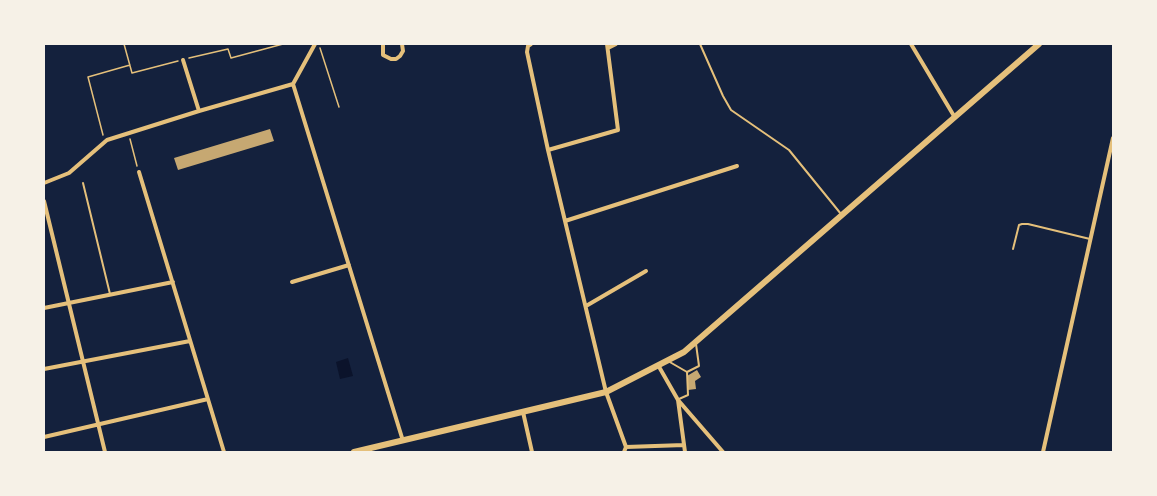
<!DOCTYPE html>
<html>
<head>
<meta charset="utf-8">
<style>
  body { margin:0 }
  #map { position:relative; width:1157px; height:496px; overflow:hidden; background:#14213d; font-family:"Noto Serif",serif }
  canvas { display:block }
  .frame { position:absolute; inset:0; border:45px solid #f6f1e7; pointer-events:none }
</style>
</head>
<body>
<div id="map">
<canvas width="1157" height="496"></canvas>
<div class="frame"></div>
</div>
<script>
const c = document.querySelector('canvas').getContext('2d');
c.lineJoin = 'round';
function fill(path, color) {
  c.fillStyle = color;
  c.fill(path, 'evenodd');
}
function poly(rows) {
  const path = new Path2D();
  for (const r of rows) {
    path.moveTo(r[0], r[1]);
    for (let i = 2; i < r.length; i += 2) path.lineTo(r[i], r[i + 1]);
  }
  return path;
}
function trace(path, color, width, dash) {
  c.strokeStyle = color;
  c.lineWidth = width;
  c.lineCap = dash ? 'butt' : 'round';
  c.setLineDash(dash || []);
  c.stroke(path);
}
const water = poly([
  [348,358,353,376,340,379,336,362]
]);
const building = poly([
  [270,129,274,141,178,170,174,158],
  [697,370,701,377,695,381,696,389,688,390,687,376]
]);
const path = poly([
  [124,44,132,73,178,61],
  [320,48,339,107],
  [189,58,228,49,231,58,283,44],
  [103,135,88,77,130,65],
  [130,139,137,166]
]);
const service = poly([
  [700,44,723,96,731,110,789,150,841,214],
  [83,183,110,294],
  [1013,249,1019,225,1022,224,1028,224,1090,239],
  [668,361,687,372,699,366,696,344],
  [679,399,688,395,687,372]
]);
const minor = poly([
  [315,44,293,84,403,441],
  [383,44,383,55,391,59,396,59,400,56,403,51,402,44],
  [531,44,528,46,527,52,548,150,606,392,626,447,624,452],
  [911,44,954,116],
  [608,48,616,44],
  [183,60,199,111],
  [548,150,618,130,607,44],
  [139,172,224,452],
  [44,183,69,173,107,140,199,111,293,84],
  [44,201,105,452],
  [565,221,737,166],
  [292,282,349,265],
  [586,306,646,271],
  [44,308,173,282],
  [658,365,678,400,685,452],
  [44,369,190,341],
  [678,400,723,452],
  [523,412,532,452],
  [44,437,208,399],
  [626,447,684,445],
  [1043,452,1113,138]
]);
const primary = poly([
  [354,452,606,392,684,352,1039,44]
]);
fill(water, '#0b132b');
fill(building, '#c6a872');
trace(path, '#e5c07b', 1.5);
trace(service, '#e5c07b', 2);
trace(minor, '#e5c07b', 4);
trace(primary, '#e5c07b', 6);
</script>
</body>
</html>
